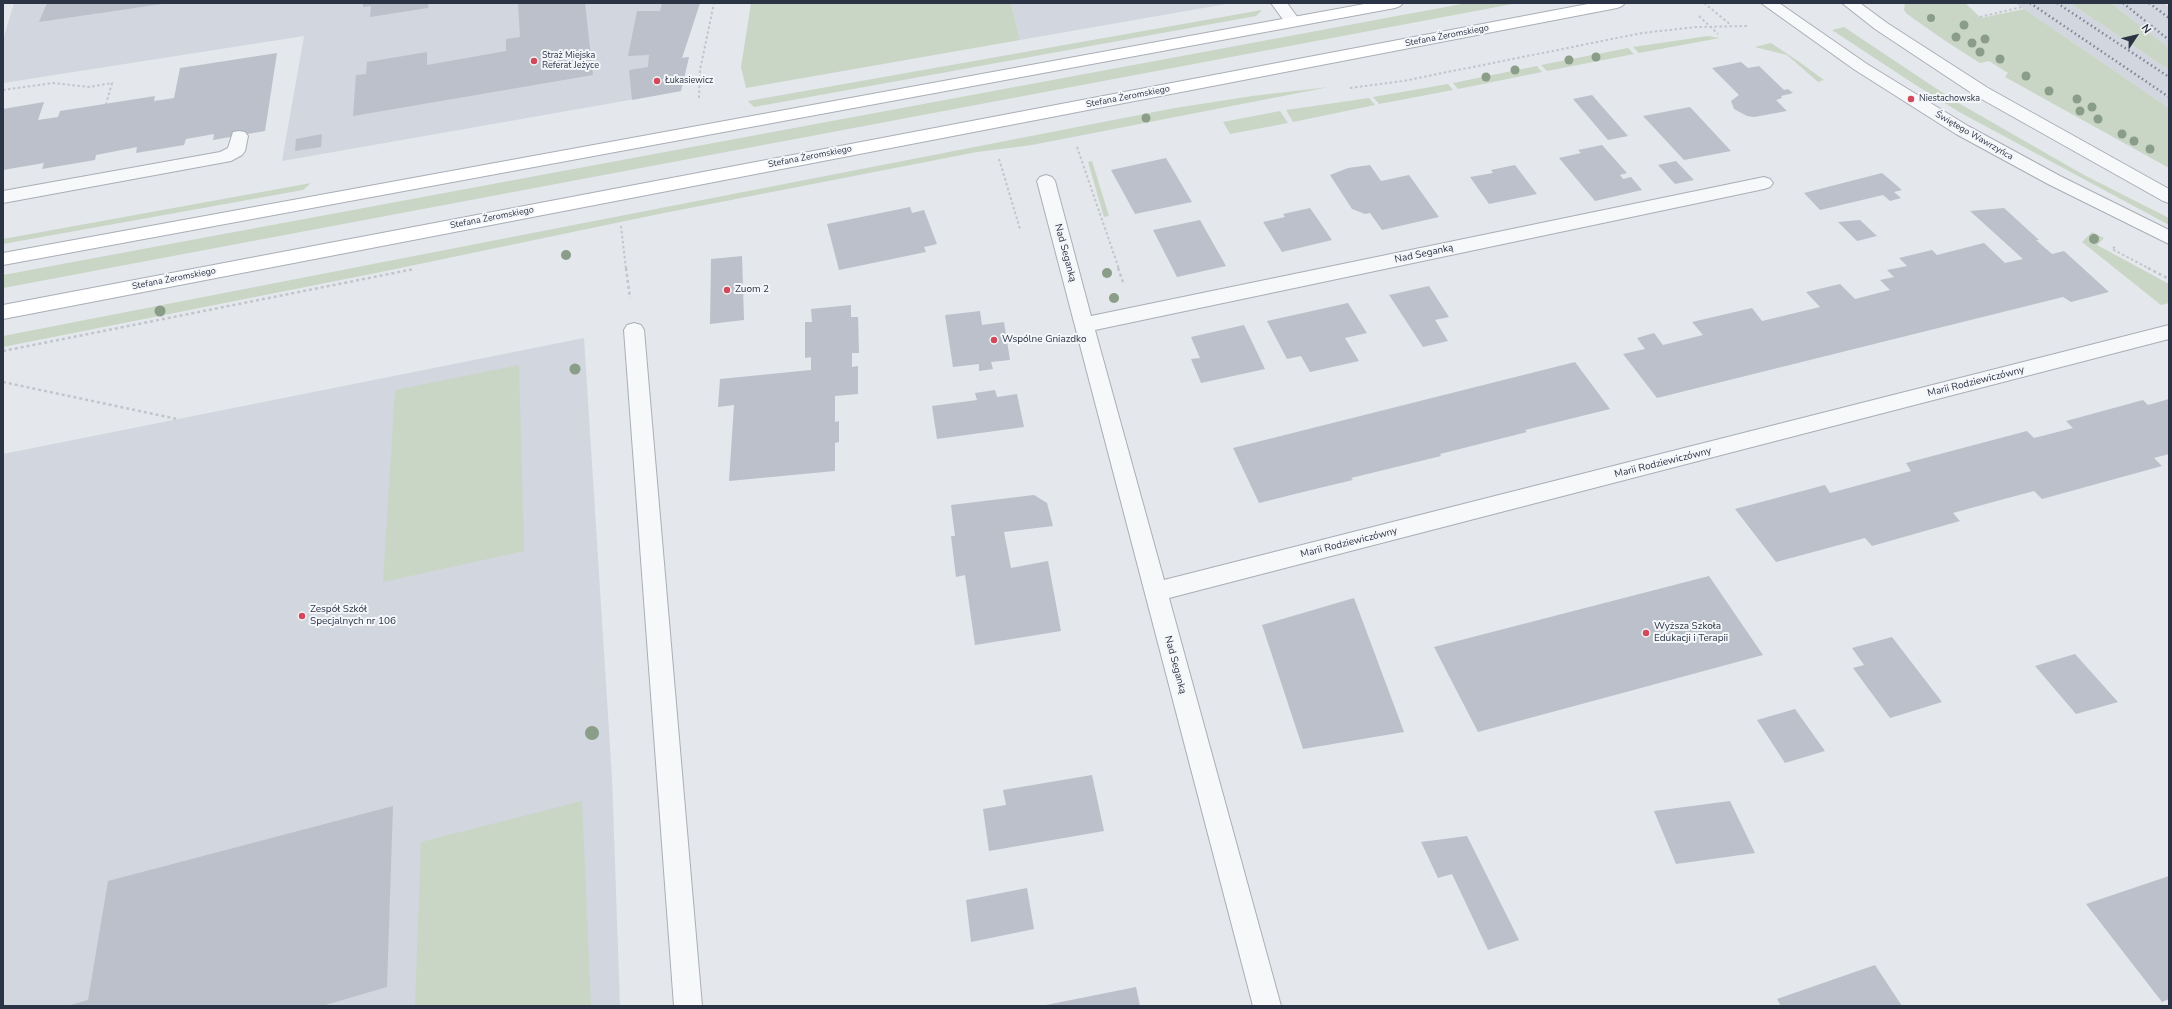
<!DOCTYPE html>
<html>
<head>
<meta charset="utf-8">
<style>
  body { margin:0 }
  #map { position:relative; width:2172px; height:1009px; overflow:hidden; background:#e4e7ec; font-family:"Nunito Sans",sans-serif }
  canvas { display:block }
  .frame { position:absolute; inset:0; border:4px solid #2b3445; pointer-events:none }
  .north { position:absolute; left:2116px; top:16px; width:40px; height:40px; -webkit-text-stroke:3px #f4f6f9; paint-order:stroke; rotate:55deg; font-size:11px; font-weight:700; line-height:16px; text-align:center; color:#2b3445 }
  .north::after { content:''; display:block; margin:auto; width:14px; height:18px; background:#2b3445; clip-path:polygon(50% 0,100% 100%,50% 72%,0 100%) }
</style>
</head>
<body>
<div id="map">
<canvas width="2172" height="1009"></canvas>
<div class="frame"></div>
<div class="north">N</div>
</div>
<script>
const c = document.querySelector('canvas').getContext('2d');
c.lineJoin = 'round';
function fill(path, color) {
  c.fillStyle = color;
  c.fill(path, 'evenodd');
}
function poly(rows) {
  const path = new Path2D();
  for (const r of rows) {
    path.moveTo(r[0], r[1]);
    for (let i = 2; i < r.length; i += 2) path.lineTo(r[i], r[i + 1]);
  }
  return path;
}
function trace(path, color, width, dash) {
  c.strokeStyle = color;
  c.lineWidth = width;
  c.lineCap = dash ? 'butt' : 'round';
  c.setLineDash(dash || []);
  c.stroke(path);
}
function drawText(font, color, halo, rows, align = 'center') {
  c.font = font + ' "Nunito Sans",sans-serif';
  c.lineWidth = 4;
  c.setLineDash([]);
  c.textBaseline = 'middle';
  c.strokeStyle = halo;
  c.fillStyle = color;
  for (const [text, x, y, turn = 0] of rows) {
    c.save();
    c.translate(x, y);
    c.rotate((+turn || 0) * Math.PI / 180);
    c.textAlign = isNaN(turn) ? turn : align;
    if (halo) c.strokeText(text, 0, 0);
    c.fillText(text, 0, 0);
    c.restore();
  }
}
const built = poly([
  [14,3,700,3,682,58,689,57,681,91,282,161,304,36,3,83,3,40],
  [1011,3,1232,3,1020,40],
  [2015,3,2070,3,2169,70,2169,108],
  [2111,3,2163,3,2169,7,2169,48],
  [584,338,612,778,620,1006,3,1006,3,454]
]);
const green = poly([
  [751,3,1011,3,1020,40,746,88,741,67],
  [1467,3,1518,3,3,288,3,275],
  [1905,3,1965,3,1981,18,2024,9,2169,108,2169,168,2005,77,2008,73,1989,61,1980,63,1944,40,1907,14,1904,10],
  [2070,3,2111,3,2169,48,2169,70],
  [1262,10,1256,16,754,107,748,101],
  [1844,27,1955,101,2084,175,2169,218,2169,225,1961,113,1914,84,1832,30],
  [1708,36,1720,38,1639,53,1633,47],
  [1771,43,1798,61,1824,80,1818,82,1787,55,1755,47],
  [1628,48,1634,54,1547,71,1541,65],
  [1537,66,1542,72,1458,89,1453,83],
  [1448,84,1453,90,1379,104,1373,97],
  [1329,87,1032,145,977,152,659,214,381,272,3,347,3,336,1175,108,1252,96],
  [1369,98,1375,105,1293,122,1286,110],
  [1280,111,1288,123,1230,134,1223,122],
  [1092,161,1109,216,1104,217,1088,162],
  [311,183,303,190,3,244,3,239],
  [2092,232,2104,238,2097,245,2169,284,2169,303,2161,305,2082,242],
  [519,365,524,551,383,582,395,390],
  [582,801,591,1006,415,1006,421,842]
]);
const building = poly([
  [47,3,162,3,162,4,39,22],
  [363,3,429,3,428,8,370,17,371,6,363,7],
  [518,3,585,3,593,75,353,116,356,75,366,74,367,62,427,52,427,65,506,51,506,39,520,37],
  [662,3,700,3,682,58,689,57,681,91,632,100,629,70,648,67,649,55,628,56,637,11,660,11],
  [277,53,265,131,213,140,214,134,186,139,184,145,136,153,137,147,96,155,95,160,42,169,44,163,3,170,3,109,44,102,38,120,58,117,60,111,155,96,154,101,174,98,180,68],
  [1741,62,1748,68,1759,66,1784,90,1788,89,1793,93,1781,96,1782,98,1776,100,1787,111,1754,117,1747,116,1734,109,1731,101,1739,95,1712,68],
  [1592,95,1628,136,1608,140,1573,99],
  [1690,107,1731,151,1684,160,1643,116],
  [322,134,321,147,295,151,296,139],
  [1602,145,1627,173,1620,175,1623,179,1631,177,1642,190,1595,201,1559,158,1581,153,1578,150],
  [1166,158,1192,202,1135,214,1111,170],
  [1676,161,1694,180,1675,184,1658,165],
  [1370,165,1381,181,1409,175,1439,217,1382,230,1370,213,1365,214,1352,209,1330,175,1348,168],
  [1515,165,1537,194,1489,204,1470,177,1493,173,1491,170],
  [1882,173,1902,190,1894,192,1901,198,1890,201,1883,195,1820,210,1804,193],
  [910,207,912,213,924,210,937,244,924,247,926,252,839,270,827,224],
  [1310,208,1332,240,1282,252,1263,222,1285,217,1283,214],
  [2004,208,2039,240,2036,240,2052,254,2064,251,2109,292,2071,302,2063,297,1657,398,1623,354,1645,349,1637,338,1654,333,1663,345,1703,335,1692,322,1752,308,1762,321,1820,307,1806,292,1840,284,1855,299,1890,290,1880,280,1894,277,1887,270,1907,266,1899,258,1932,250,1937,255,1984,243,2005,263,2023,259,1970,211],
  [1200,220,1226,266,1177,277,1153,230],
  [1860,220,1877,236,1857,241,1838,222],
  [742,256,744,320,710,324,711,259],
  [1429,286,1449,317,1435,320,1448,341,1423,347,1389,295],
  [1348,303,1367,333,1345,338,1359,361,1310,372,1301,356,1287,359,1267,321],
  [851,305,851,317,858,317,859,353,852,353,852,367,858,366,858,394,835,396,835,422,839,421,839,442,835,443,835,471,729,481,734,405,718,407,720,379,811,370,811,357,805,358,805,322,812,322,811,309],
  [980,311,982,325,1004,322,1010,360,991,362,993,369,979,371,979,364,953,367,945,315],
  [1244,325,1265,369,1201,383,1191,359,1200,358,1191,337],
  [1575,362,1610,409,1525,430,1527,432,1440,454,1441,456,1351,478,1353,480,1307,491,1259,503,1233,448],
  [995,390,997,397,1017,394,1024,427,937,439,932,406,977,400,975,393],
  [2169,399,2169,454,2154,458,2162,466,2042,499,2034,491,1993,502,1953,513,1960,521,1872,546,1865,538,1776,562,1735,509,1825,485,1830,493,1911,471,1906,463,2027,431,2034,438,2073,428,2066,421,2143,400,2148,405],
  [1034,495,1047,503,1053,526,1004,532,1011,568,1048,561,1061,631,975,645,965,575,956,577,951,536,955,536,951,505],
  [1709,576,1763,655,1478,732,1434,647],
  [1354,598,1404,732,1303,749,1262,625],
  [1892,637,1942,702,1890,718,1853,668,1864,665,1852,648],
  [2075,654,2118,702,2076,714,2035,666],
  [1795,709,1825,751,1785,763,1757,720],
  [1092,775,1104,831,989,851,983,809,1006,805,1003,790],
  [1730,801,1755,853,1676,864,1654,811],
  [393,806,387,987,322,1006,67,1006,88,1000,108,881],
  [1467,836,1519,940,1488,950,1452,874,1438,878,1421,842],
  [2169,876,2169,999,2162,1002,2086,904],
  [1027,888,1034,929,971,942,966,900],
  [1875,965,1902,1006,1781,1006,1777,999],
  [1136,987,1140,1006,1046,1006,1046,1005]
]);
const pathFar1 = poly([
  [1704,3,1731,25],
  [1699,16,1718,34],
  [1980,17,2022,7],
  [1350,88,1403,81,1642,33,1696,27,1747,26],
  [3,90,53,83,89,87,112,83,106,104],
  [699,98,700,70,714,3],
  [1077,147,1119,269],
  [999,159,1020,229],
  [621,226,626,269],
  [2115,247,2112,249,2150,269]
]);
const path = poly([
  [626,268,630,298],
  [1118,268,1123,282],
  [2148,268,2169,279],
  [3,351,414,269],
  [3,382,177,419]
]);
const lane = poly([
  [239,131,245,132,248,136,245,151,242,155,231,161,3,203,3,191,220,152,228,148,233,132,239,131],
  [634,323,641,325,644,330,702,1006,674,1006,624,330,627,325,634,323]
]);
const street = poly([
  [1271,3,1287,3,1301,22,1299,25,1287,25,1271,3],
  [1761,3,1779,3,1867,64,1968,126,2060,176,2169,230,2169,244,2048,184,1956,134,1855,70,1761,3],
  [1842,3,1860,3,1887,23,1988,88,2169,189,2169,203,2163,201,1976,96,1875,29,1842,3],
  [1046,175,1052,177,1055,181,1091,316,1764,177,1770,179,1773,183,1770,187,1764,189,1095,330,1164,580,2169,325,2169,339,1169,598,1281,1006,1253,1006,1037,181,1040,177,1046,175]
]);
const secondary = poly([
  [1370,3,1403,3,1400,6,1395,8,3,265,3,253,1370,3],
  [1593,3,1625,3,1622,6,1617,8,3,319,3,305,1593,3]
]);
const rail = poly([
  [2030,3,2169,97],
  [2057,3,2169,77],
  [2123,3,2169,40],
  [2149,3,2169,18]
]);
const trees = [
  [1931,18,4],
  [1964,25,4.5],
  [1956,37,4.5],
  [1985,39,4.5],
  [1972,43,4.5],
  [1980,52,4.5],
  [1596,57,4.5],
  [2000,59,4.5],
  [1569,60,4.5],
  [1515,70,4.5],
  [2026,76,4.5],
  [1486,77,4.5],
  [2049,91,4.5],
  [2077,99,4.5],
  [2092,107,4.5],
  [2080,111,4.5],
  [1146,118,4.5],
  [2098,119,4.5],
  [2122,134,4.5],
  [2134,141,4.5],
  [2150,149,4.5],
  [2094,239,5],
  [566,255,5],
  [1107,273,5],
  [1114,298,5],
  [160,311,5.5],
  [575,369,5.5],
  [592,733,7]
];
const markers = [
  [534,61,4,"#d1495b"],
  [657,81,4,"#d1495b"],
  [1911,99,4,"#d1495b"],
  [727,290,4,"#d1495b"],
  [994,340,4,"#d1495b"],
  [302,616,4,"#d1495b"],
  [1646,633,4,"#d1495b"]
];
const farStreetnames = [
  ["Stefana Żeromskiego",1447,36,-11],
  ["Stefana Żeromskiego",1128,97,-11],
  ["Świętego Wawrzyńca",1974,136,30],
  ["Stefana Żeromskiego",810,157,-11],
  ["Stefana Żeromskiego",492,218,-11],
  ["Stefana Żeromskiego",174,279,-11]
];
const farPoinames = [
  ["Straż Miejska",542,56],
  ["Referat Jeżyce",542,66],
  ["Łukasiewicz",665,81],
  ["Niestachowska",1919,99]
];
const streetNames = [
  ["Nad Seganką",1065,253,75],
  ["Nad Seganką",1424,254,-12],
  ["Marii Rodziewiczówny",1976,382,-14],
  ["Marii Rodziewiczówny",1663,463,-14],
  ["Marii Rodziewiczówny",1349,543,-14],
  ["Nad Seganką",1175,665,75]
];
const poiNames = [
  ["Zuom 2",735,290],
  ["Wspólne Gniazdko",1002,340],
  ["Zespół Szkół",310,610],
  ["Specjalnych nr 106",310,622],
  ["Wyższa Szkoła",1654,627],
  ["Edukacji i Terapii",1654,639]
];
fill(built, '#d2d6de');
fill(green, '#c9d6c5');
fill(building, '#bbc0ca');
trace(lane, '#a9aeb7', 2);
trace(street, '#a9aeb7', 2);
trace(secondary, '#a9aeb7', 2);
trace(pathFar1, '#c2c5cb', 2, [2.5, 2.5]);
trace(path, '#c2c5cb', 2.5, [3, 3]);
fill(lane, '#f7f8fa');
fill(street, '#f7f8fa');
fill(secondary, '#fff');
trace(rail, '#7d8696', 2.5, [1.5, 3]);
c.fillStyle = '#899d89';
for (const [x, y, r] of trees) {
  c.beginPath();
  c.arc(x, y, r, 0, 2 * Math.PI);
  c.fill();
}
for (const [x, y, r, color] of markers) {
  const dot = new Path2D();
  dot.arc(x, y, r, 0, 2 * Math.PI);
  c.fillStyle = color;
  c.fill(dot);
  trace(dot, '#f4f6f9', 1.5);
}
drawText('9px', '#2b3445', '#f4f6f9', farStreetnames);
drawText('9px', '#2b3445', '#f4f6f9', farPoinames, 'left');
drawText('10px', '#2b3445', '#f4f6f9', streetNames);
drawText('10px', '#2b3445', '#f4f6f9', poiNames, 'left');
</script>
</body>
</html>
